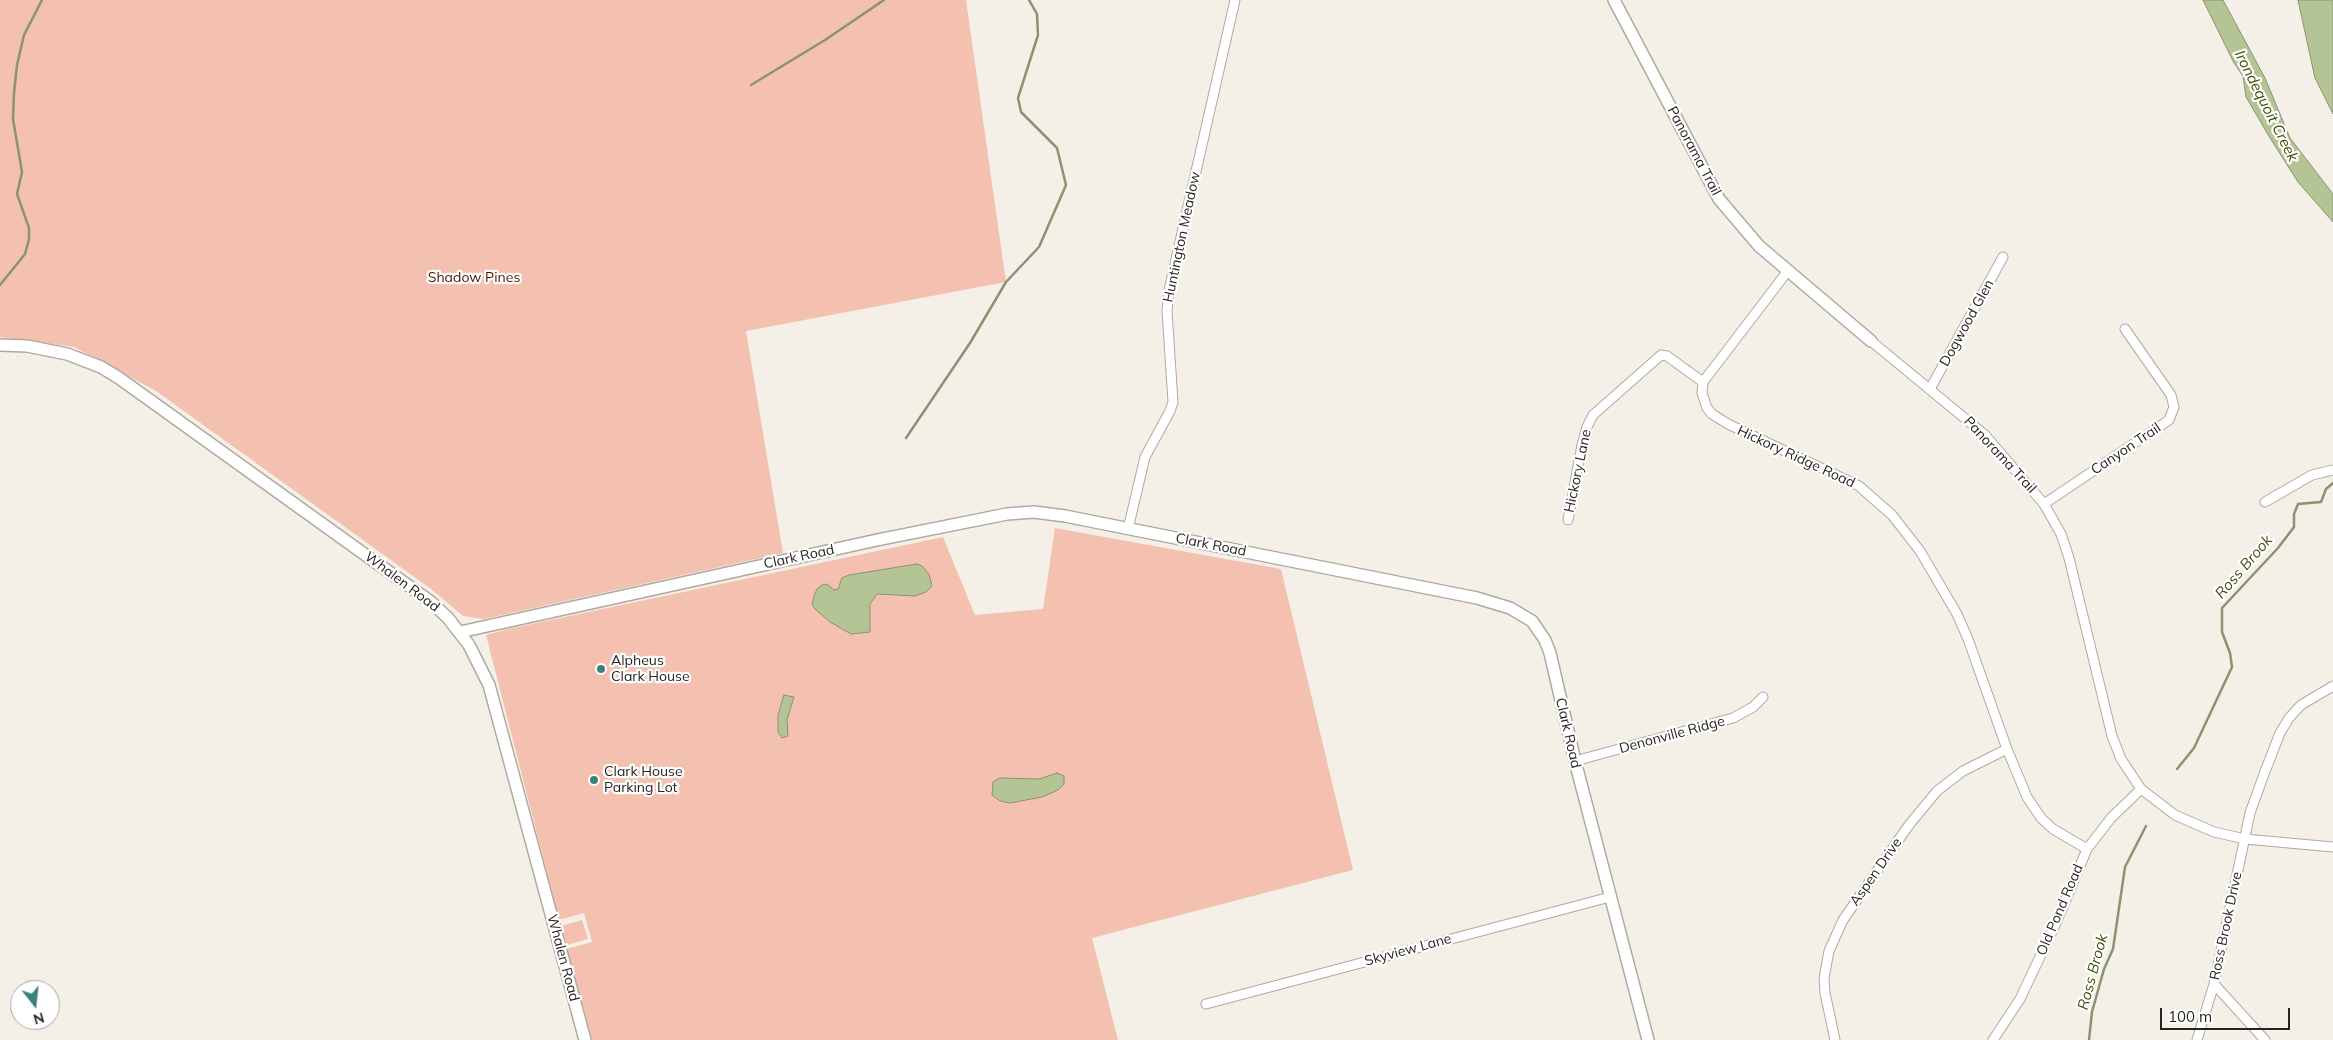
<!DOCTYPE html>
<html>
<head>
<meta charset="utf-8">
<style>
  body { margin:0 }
  #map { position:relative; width:2333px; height:1040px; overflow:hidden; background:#f5f0e7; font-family:Mulish,sans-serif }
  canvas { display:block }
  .north { position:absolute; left:10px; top:980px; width:50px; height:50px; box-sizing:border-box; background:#fff; border:1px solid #a8a7a6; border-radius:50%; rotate:164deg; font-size:14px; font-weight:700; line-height:20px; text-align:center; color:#262421 }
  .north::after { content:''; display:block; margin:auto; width:18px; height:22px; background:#3c827a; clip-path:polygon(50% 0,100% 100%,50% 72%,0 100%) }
  .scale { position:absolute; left:2160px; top:1008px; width:130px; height:22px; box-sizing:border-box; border:2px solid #262421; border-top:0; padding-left:6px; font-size:15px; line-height:18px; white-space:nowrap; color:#262421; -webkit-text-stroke:4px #fff; paint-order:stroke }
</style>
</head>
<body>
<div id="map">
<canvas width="2333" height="1040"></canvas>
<div class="north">N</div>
<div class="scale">100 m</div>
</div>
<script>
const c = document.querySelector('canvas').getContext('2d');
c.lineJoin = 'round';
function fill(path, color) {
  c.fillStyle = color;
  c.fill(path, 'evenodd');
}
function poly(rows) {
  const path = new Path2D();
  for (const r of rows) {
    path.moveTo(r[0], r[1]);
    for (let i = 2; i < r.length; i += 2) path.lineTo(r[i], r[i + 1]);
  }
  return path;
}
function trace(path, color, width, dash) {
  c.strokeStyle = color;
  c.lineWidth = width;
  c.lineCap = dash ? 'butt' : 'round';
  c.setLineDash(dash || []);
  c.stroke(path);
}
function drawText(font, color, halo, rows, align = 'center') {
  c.font = font + ' Mulish,sans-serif';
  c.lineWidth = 4.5;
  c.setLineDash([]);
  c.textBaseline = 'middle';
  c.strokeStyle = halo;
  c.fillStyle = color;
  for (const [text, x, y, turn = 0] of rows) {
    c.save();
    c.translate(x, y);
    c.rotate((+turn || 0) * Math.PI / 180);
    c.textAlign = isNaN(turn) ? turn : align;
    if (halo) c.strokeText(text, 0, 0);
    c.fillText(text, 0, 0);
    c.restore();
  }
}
const green = poly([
  [0,0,966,0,1006,282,746,331,783,553,484,619,463,616,431,589,156,391,74,347,0,337],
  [1055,528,1281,569,1353,870,1092,938,1118,1040,592,1040,567,949,592,942,584,913,559,920,486,635,508,629,943,537,975,615,1043,609],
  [582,920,588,939,567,945,561,926]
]);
const water = poly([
  [2203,0,2223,0,2265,78,2290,138,2333,194,2333,222,2298,182,2270,138,2246,97,2243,76,2234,63,2203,0],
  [2298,0,2333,0,2333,114,2315,78,2298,0],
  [917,564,922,566,929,574,932,586,926,592,915,596,877,594,870,604,870,632,851,634,830,622,815,609,812,604,814,596,817,589,822,585,827,584,834,590,838,589,842,578,849,575,917,564],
  [784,695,794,697,787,720,788,736,782,738,778,732,778,715,784,695],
  [1057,773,1064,776,1064,784,1058,790,1042,797,1010,803,1000,801,992,795,993,782,1000,778,1039,779,1057,773]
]);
const stream = poly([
  [751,85,825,40,884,0],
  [0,285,25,254,29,239,29,228,17,194,22,172,13,119,14,93,17,65,24,35,42,0],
  [906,438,970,343,1006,282,1039,247,1066,185,1057,148,1021,112,1018,98,1038,35,1037,14,1029,0],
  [2177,769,2194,748,2232,667,2230,653,2222,632,2222,608,2278,548,2294,527,2294,514,2298,504,2321,502,2326,489,2333,483],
  [2089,1040,2092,1012,2104,969,2113,949,2125,867,2146,826]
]);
const minor = poly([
  [1787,272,1703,382,1702,393,1707,408,1712,414,1728,424,1859,486,1892,515,1920,551,1957,614,1968,639,2007,749,2027,797,2041,818,2053,829,2087,849],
  [1871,341,1985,435,2044,504,2061,534,2069,558,2112,736,2121,759,2141,789,2175,815,2214,832,2245,839,2333,847],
  [1930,389,2003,257],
  [2265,502,2312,475,2333,470],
  [2044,504,2169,420,2174,407,2171,395,2125,329],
  [1568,520,1582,445,1587,427,1593,415,1661,355,1667,356,1703,382],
  [1128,529,1145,457,1170,411,1173,402,1167,311,1169,290,1235,0],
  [1575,761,1733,718,1753,707,1763,697],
  [2214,984,2265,1040],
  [1206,1004,1610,897],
  [1835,1040,1825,993,1824,978,1829,951,1843,920,1909,825,1937,791,1963,771,2007,749],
  [1993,1040,2020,999,2056,923,2087,849,2111,818,2141,789],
  [2197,1040,2214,984,2250,813,2264,774,2280,733,2289,718,2301,705,2333,686]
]);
const tertiary = poly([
  [1614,0,1719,199,1759,246,1871,341],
  [0,345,27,346,67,354,101,367,119,378,431,602,448,618,469,645,489,685,585,1040],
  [460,632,877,540,1007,514,1034,512,1065,516,1477,598,1510,608,1532,621,1545,640,1550,653,1575,761,1648,1040]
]);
const markers = [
  [601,669,5,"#3c827a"],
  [594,780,5,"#3c827a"]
];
const streetNames = [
  ["Panorama Trail",1694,151,62],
  ["Huntington Meadow",1182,237,-78],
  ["Dogwood Glen",1967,323,-61],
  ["Canyon Trail",2126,449,-34],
  ["Panorama Trail",2000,455,47],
  ["Hickory Ridge Road",1796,457,25],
  ["Hickory Lane",1578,471,-78],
  ["Clark Road",1211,545,11],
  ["Clark Road",799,557,-12],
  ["Whalen Road",402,582,37],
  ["Clark Road",1568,733,77],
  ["Denonville Ridge",1672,735,-15],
  ["Aspen Drive",1876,872,-55],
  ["Old Pond Road",2060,910,-67],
  ["Ross Brook Drive",2226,926,-78],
  ["Skyview Lane",1408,950,-15],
  ["Whalen Road",563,958,75]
];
const parkNames = [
  ["Shadow Pines",474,278]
];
const poiNames = [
  ["Alpheus",611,661],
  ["Clark House",611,677],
  ["Clark House",604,772],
  ["Parking Lot",604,788]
];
const waterNames = [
  ["Irondequoit Creek",2266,106,63],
  ["Ross Brook",2244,567,-49],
  ["Ross Brook",2093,972,-75]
];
fill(green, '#f4c1b0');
fill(water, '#b4c495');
trace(water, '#899472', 1);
trace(stream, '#899472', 2.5);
trace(minor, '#afaaa1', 11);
trace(tertiary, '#afaaa1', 14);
trace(minor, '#fff', 9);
trace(tertiary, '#fff', 11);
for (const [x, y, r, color] of markers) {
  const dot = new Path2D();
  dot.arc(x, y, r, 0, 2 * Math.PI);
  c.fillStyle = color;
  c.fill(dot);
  trace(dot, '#fff', 2);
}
drawText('14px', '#262421', '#fff', streetNames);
drawText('14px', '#4e1200', '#fff', parkNames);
drawText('14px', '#262421', '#fff', poiNames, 'left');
drawText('italic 15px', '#405108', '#fff', waterNames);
</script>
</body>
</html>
